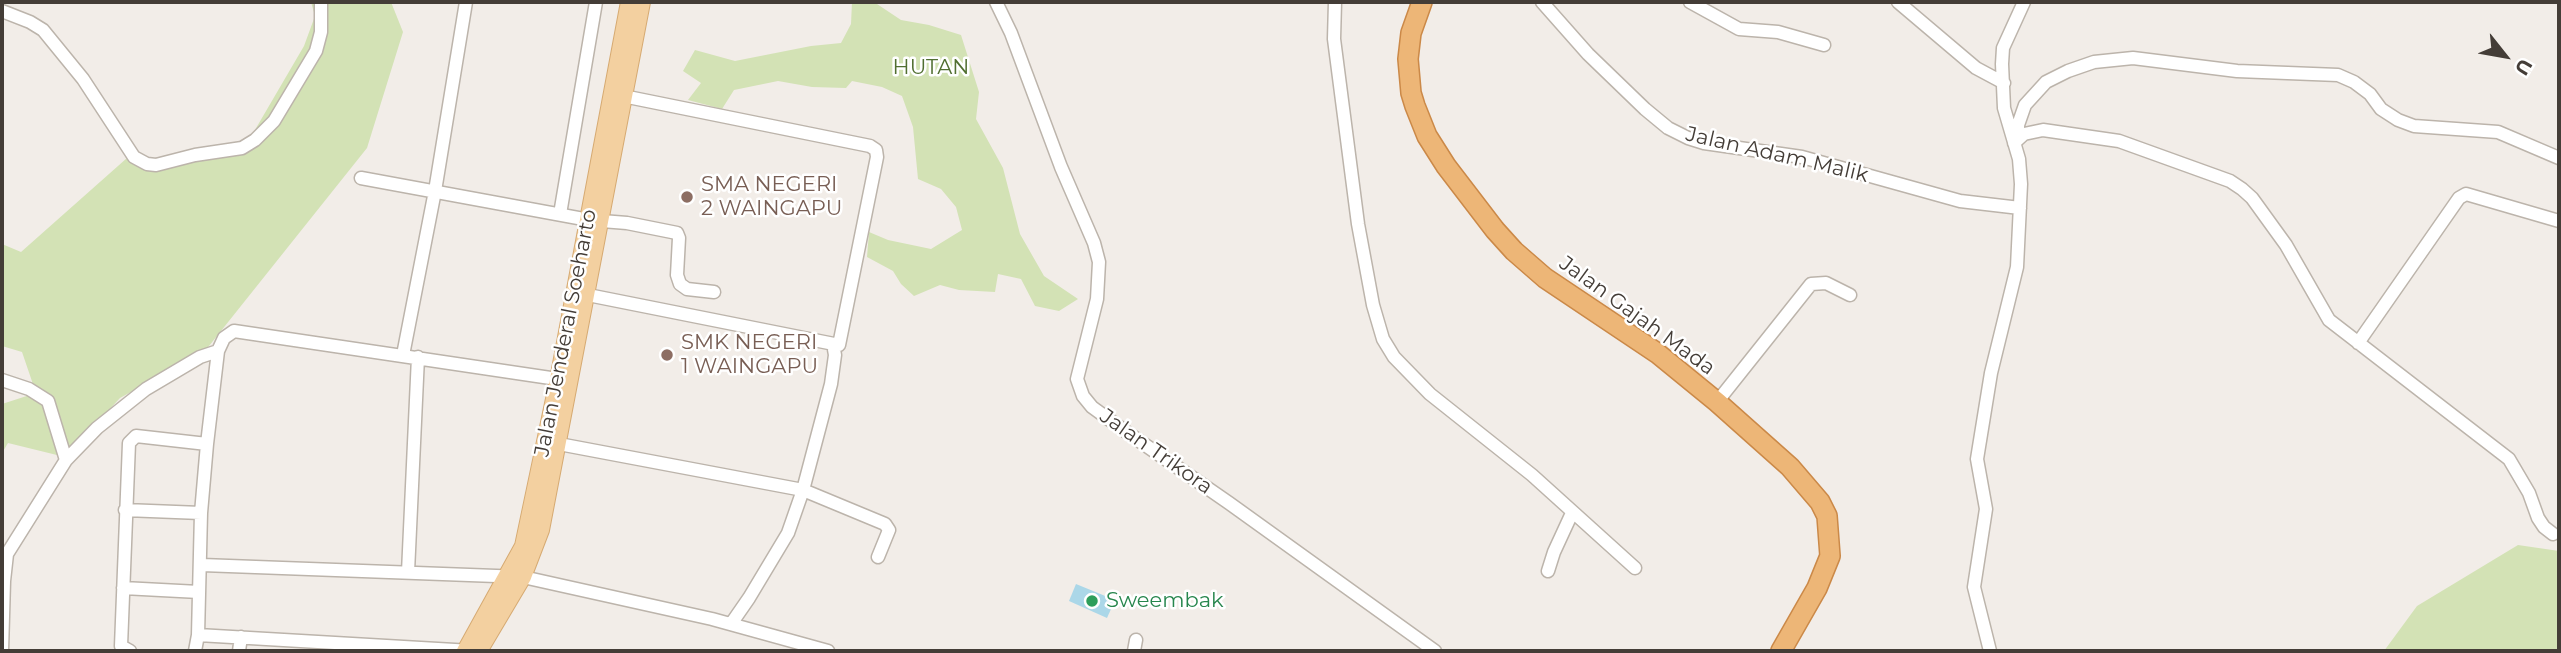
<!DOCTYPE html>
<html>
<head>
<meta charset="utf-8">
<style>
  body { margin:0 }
  #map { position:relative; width:2561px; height:653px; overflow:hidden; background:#f2ede8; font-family:Montserrat,sans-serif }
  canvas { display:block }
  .frame { position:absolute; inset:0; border:4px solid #443d37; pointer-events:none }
  .north { position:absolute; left:2470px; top:21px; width:70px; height:70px; -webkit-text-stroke:5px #fff; paint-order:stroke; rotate:121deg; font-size:19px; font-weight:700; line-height:28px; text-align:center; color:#443d37 }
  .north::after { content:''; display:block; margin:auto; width:24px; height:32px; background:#443d37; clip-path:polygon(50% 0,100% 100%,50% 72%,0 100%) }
</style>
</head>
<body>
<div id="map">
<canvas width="2561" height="653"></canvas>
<div class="frame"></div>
<div class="north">U</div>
</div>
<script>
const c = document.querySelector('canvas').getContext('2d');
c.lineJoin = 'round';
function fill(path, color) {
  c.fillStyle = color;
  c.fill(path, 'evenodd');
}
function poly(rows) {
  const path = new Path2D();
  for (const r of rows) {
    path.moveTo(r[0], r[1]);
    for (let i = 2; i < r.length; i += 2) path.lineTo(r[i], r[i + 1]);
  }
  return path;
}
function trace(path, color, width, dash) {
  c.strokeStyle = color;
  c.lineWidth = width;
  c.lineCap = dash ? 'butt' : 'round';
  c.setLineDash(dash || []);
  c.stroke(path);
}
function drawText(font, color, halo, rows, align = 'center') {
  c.font = font + ' Montserrat,sans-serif';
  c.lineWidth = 5;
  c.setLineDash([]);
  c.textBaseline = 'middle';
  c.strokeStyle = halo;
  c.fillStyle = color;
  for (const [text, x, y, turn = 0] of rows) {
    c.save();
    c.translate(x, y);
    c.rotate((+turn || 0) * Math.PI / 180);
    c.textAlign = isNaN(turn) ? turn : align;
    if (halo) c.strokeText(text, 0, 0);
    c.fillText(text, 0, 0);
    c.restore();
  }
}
const green = poly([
  [311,2,391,2,403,32,367,148,205,351,120,398,65,457,8,443,2,453,2,404,36,393,22,352,2,346,2,244,21,252,127,158,149,168,242,144,252,135,304,46,315,16],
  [852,2,874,2,901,20,929,25,961,35,979,92,976,119,1003,168,1020,234,1044,276,1078,299,1059,311,1035,306,1021,279,998,274,995,292,959,290,940,285,914,296,901,284,893,271,867,257,869,232,888,240,931,249,962,230,956,207,941,189,918,179,913,127,902,96,882,87,852,81,846,88,812,87,778,81,734,90,722,109,688,100,701,83,683,71,695,50,735,61,811,46,841,43,851,24],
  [2518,545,2559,551,2559,651,2384,651,2417,606]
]);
const water = poly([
  [1076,584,1115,600,1107,618,1069,601]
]);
const minor = poly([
  [996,2,1011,33,1061,167,1094,243,1099,262,1097,299,1077,379,1083,396,1092,407,1125,431,1229,503,1435,651],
  [1335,2,1334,39,1358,224,1373,305,1383,339,1394,357,1430,394,1532,475,1635,568],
  [1542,2,1588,54,1645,109,1668,128,1688,138,1704,143,1802,157,1960,201,2020,208],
  [1690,2,1739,29,1778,32,1824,45],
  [1898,2,1976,68,2004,83],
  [2,11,30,22,43,30,83,79,134,157,147,164,156,165,195,155,242,148,255,140,274,121,316,51,321,32,321,2],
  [2018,138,2018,125,2025,105,2046,82,2068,71,2094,62,2133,58,2237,71,2338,75,2354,82,2370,94,2381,109,2398,120,2414,126,2498,132,2559,158],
  [2014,143,2024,134,2043,130,2119,141,2230,181,2242,189,2252,198,2286,245,2329,320,2509,459,2529,493,2538,518,2544,527,2553,534],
  [361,178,589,220,627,223,677,233,679,238,677,275,680,284,687,289,714,292],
  [560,214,596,2],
  [588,295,839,345,877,157,876,150,870,146,623,96],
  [2358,343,2459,198,2466,194,2559,221],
  [833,344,835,355,831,384,803,490,885,524,889,530,878,557],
  [403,355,435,191,466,2],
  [2,380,29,389,48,401,66,460],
  [1717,402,1811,284,1826,283,1850,295],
  [559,444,803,490,788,533,749,598,731,624],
  [125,510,201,513],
  [202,565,523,577,712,619,828,651],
  [1548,571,1554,552,1572,513],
  [408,572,418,357],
  [123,588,199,592],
  [2,651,4,581,7,554,66,460,97,428,146,389,200,357,218,351],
  [130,651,121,646,129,443,136,436,207,444],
  [195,651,198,635],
  [239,651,241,637],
  [472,651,198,635,201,513,207,444,218,351,224,338,234,331,564,380],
  [1134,651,1136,640],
  [1990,651,1974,587,1986,509,1977,459,1991,373,2017,267,2021,184,2019,159,2004,108,2002,64,2003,48,2024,2]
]);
const major = poly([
  [465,651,523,546,558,380,629,2],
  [479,651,523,577,541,530,642,2]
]);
const highway = poly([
  [1422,2,1411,33,1408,59,1411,93,1415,106,1427,136,1446,166,1495,230,1514,251,1545,278,1657,353,1717,402,1790,467,1820,502,1827,516,1830,556,1817,588,1781,651]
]);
const markers = [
  [687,197,7,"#8d6e63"],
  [667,355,7,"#8d6e63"],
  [1092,601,7,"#2e9e5b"]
];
const parkNames = [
  ["HUTAN",931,68]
];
const streetNames = [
  ["Jalan Adam Malik",1777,155,13],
  ["Jalan Gajah Mada",1637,316,36],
  ["Jalan Jenderal Soeharto",566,333,-79],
  ["Jalan Trikora",1156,452,35]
];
const educationNames = [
  ["SMA NEGERI",701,185],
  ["2 WAINGAPU",701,209],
  ["SMK NEGERI",681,343],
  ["1 WAINGAPU",681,367]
];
const leisureNames = [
  ["Sweembak",1106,601]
];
fill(green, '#d3e2b5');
fill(water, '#abd7e8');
trace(minor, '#bcb4ab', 15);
trace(major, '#d6aa72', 18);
trace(highway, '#cb8948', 22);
trace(minor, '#fff', 12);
trace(major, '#f3d0a0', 16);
trace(highway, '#edb677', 19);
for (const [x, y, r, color] of markers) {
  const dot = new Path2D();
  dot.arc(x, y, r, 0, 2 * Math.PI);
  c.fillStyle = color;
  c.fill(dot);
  trace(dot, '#fff', 2.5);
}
drawText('21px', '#516f31', '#fff', parkNames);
drawText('21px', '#443d37', '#fff', streetNames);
drawText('21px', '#785e54', '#fff', educationNames, 'left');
drawText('21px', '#27864d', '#fff', leisureNames, 'left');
</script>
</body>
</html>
